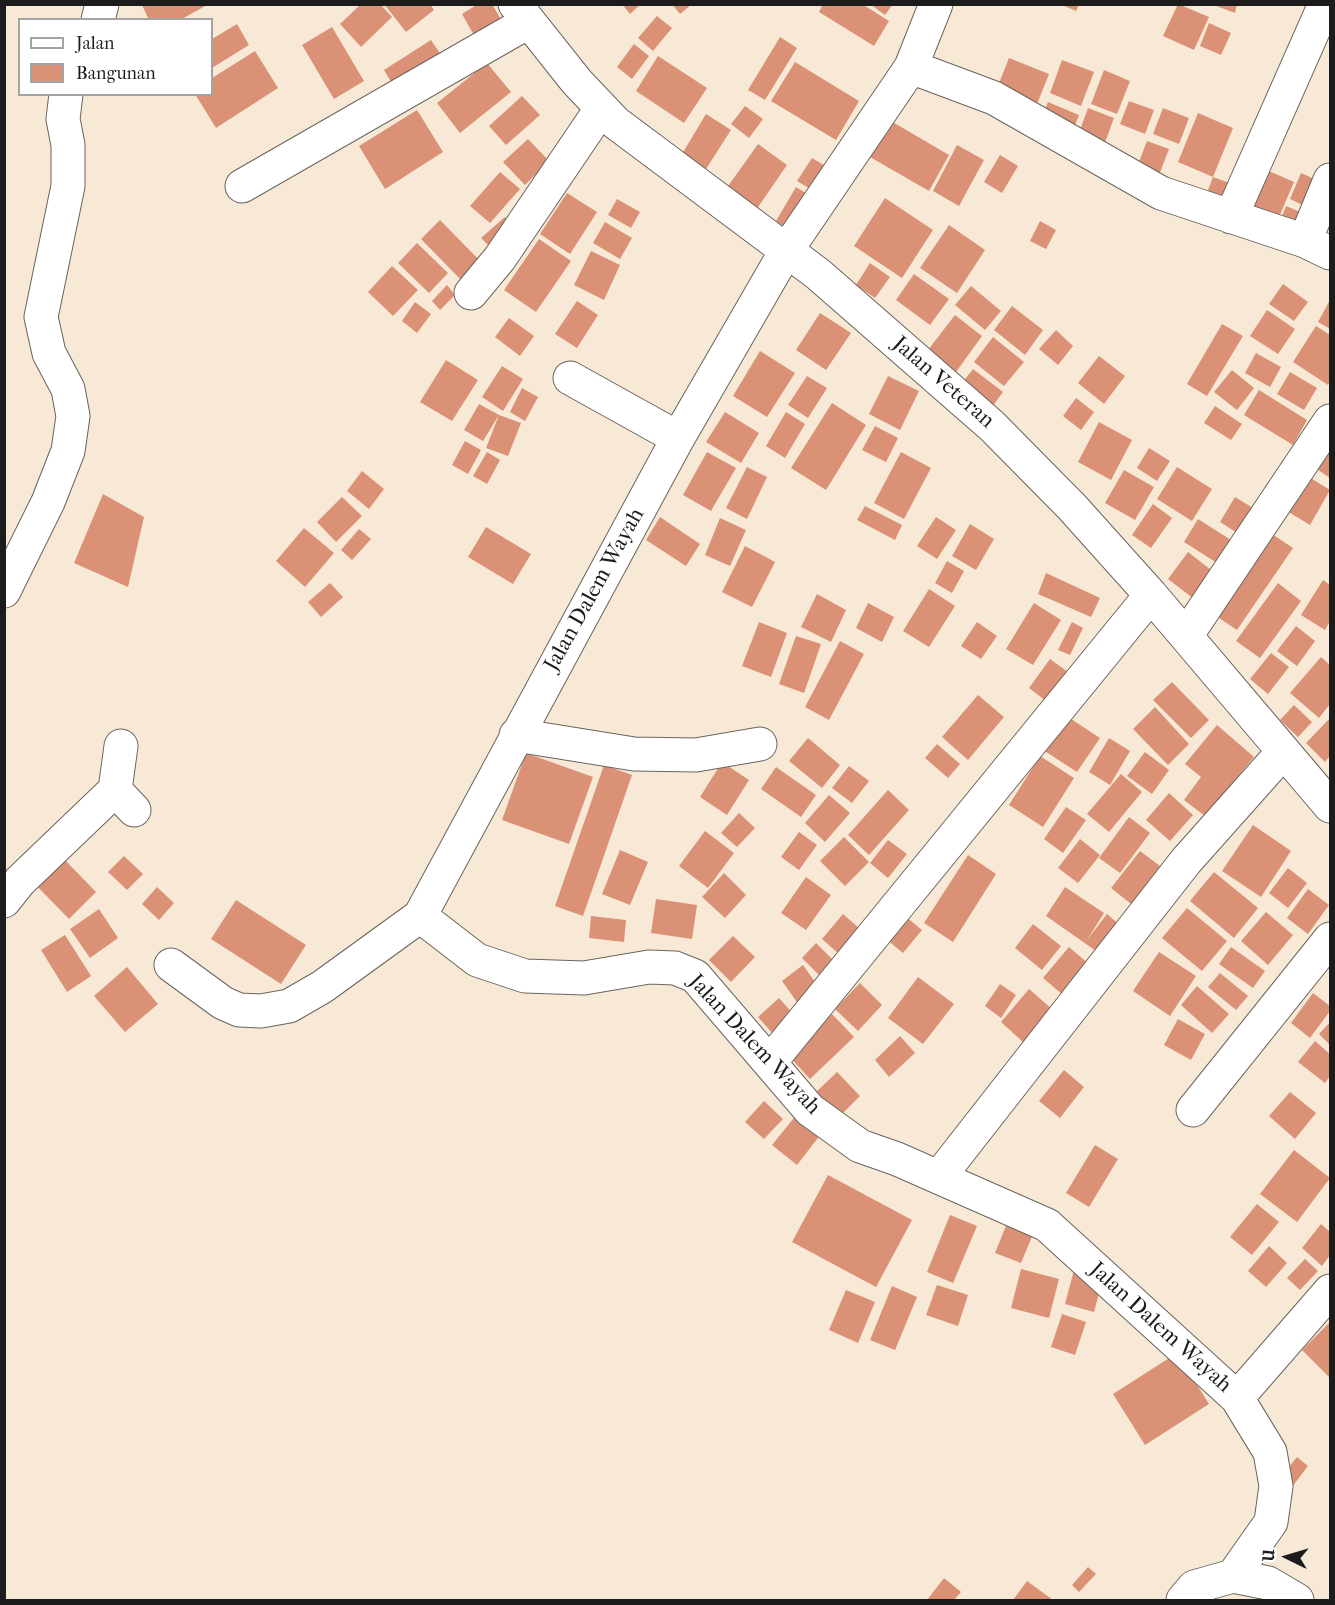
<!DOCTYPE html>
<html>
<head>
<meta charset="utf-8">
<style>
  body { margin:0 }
  #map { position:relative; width:1335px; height:1605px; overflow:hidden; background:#f8e9d6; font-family:"IM FELL French Canon",serif }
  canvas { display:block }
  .frame { position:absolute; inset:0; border:6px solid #1c1c1c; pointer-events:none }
  .legend { position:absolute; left:18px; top:18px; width:195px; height:78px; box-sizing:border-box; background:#fff; border:2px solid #a4a4a4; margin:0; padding:8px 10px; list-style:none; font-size:18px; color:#1c1c1c }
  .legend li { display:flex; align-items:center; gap:12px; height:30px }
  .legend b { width:30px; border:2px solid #a4a4a4 }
  .north { position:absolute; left:1257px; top:1527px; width:60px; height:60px; -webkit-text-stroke:4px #fff; paint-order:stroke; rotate:275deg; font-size:16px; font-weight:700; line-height:24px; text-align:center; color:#1c1c1c }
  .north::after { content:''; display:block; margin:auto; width:21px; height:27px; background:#1c1c1c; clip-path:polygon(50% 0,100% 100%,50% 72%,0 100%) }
</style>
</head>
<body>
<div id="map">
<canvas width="1335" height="1605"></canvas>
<div class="frame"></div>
<ul class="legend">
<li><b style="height:8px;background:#fff"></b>Jalan</li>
<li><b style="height:16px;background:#da9175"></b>Bangunan</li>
</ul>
<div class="north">U</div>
</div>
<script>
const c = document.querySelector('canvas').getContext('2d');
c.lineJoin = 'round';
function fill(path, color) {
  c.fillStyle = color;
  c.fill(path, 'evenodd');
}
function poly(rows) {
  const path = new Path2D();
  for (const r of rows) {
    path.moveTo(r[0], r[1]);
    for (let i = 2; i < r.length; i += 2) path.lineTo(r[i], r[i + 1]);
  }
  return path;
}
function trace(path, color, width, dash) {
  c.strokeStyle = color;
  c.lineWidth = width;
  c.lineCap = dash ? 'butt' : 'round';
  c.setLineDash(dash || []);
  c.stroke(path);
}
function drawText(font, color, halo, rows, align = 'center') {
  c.font = font + ' "IM FELL French Canon",serif';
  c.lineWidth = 6;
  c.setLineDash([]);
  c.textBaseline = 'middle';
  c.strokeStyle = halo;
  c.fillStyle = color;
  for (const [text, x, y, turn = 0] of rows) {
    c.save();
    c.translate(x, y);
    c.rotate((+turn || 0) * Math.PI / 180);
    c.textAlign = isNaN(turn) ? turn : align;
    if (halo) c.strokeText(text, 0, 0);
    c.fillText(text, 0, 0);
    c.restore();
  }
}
const building = poly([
  [209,4,180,20,149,20,142,5],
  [384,4,430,4,434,10,406,32],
  [478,4,492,4,503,23,476,39,462,14],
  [622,4,641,4,630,14],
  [672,4,692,4,680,14],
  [823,4,862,4,889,21,874,46,819,12],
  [870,4,893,4,885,15],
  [1060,4,1079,4,1076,11],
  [1178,4,1209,17,1194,50,1163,36],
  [1211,4,1237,4,1235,13],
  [360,5,381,5,392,17,361,47,340,24],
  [657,16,672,28,653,51,638,38],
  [1209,23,1231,33,1221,55,1200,46],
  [237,24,249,45,212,68,212,39],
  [332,27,364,81,334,99,302,45],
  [780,37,797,48,765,100,748,90],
  [431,40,445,61,397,92,384,70],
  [634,44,649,56,632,79,617,67],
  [255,51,278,88,216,128,195,94,212,94,212,78],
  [658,56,707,88,684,123,636,91],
  [1009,58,1049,74,1035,109,995,93],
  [1062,60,1094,72,1081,106,1050,93],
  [795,62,859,101,836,140,771,101],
  [487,63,511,92,460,133,437,103],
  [1104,70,1130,81,1117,114,1091,104],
  [522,96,540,115,506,145,489,126],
  [1129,101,1154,110,1145,134,1120,124],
  [1048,102,1079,115,1072,133,1041,120],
  [745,106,763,119,749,138,731,124],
  [1088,108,1114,118,1103,148,1077,138],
  [1163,108,1189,118,1179,144,1153,134],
  [417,110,443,152,385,189,359,146],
  [1198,113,1233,128,1213,177,1178,162],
  [706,114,731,130,706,169,682,154],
  [884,117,949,155,929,191,863,153],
  [528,139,549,161,525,185,503,162],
  [1147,141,1169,149,1159,175,1137,167],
  [758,144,787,165,756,210,726,189],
  [957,145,984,160,959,206,933,191],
  [1000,155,1018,166,1002,193,984,182],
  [812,158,827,167,812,190,797,181],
  [1262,168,1294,182,1276,224,1244,210],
  [500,172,520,189,490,223,470,206],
  [1301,173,1325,184,1313,210,1290,199],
  [1213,177,1235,185,1226,211,1203,203],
  [796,187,809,195,788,229,776,221],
  [567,193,597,212,570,254,540,234],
  [885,198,933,230,902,278,854,246],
  [617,199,640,212,631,228,608,215],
  [1286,206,1312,217,1305,235,1279,224],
  [505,217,515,228,492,249,481,238],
  [440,220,485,266,466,285,421,239],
  [1040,221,1056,230,1046,249,1030,241],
  [605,222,632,238,620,259,593,243],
  [949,225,985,250,957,293,920,268],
  [539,239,571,261,536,312,504,290],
  [417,243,448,273,429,293,398,263],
  [591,251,620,265,604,300,574,285],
  [870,263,890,277,875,298,856,285],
  [392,266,418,290,393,316,368,292],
  [914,274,949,299,930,325,896,300],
  [1283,284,1308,302,1294,321,1269,304],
  [447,285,455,295,440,310,432,301],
  [971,286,1001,311,985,330,955,305],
  [1330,300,1330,329,1318,322],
  [577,301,598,315,577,348,555,334],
  [415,302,431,314,417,333,402,321],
  [1012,306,1043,330,1025,355,994,330],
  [1267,310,1295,329,1278,354,1250,336],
  [820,313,851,333,826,370,796,350],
  [955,315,982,336,956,372,928,350],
  [509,318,534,336,520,356,495,337],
  [1222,324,1243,336,1207,396,1187,384],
  [1316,326,1330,335,1330,380,1328,385,1293,362],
  [1056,330,1073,346,1058,365,1039,349],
  [993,337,1024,362,1004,386,974,362],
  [760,351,795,373,767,417,733,396],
  [1256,353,1281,367,1270,387,1245,373],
  [1099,356,1125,376,1104,404,1078,383],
  [446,360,478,380,452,421,420,402],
  [502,366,523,379,503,411,482,397],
  [973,369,1003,392,989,411,959,387],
  [1232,370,1254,388,1237,410,1214,392],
  [1290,372,1317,388,1304,410,1277,394],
  [807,376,827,388,808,418,788,405],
  [888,376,919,391,900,430,869,414],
  [522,388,538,397,525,421,510,412],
  [1259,390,1307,420,1293,445,1244,415],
  [1076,398,1094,412,1081,430,1063,416],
  [832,403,866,425,826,490,791,468],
  [479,404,499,415,483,441,464,430],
  [1215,406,1242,424,1231,440,1204,423],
  [725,412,759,433,741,463,706,442],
  [786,412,805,424,785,458,766,446],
  [499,415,521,423,508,456,486,448],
  [1099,422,1132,440,1111,480,1078,462],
  [875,426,898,438,886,462,862,450],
  [1330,439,1330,478,1312,466],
  [465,441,481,450,468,474,452,465],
  [1149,448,1170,461,1157,481,1137,468],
  [487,452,500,460,487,484,473,476],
  [707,452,736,468,711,511,683,495],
  [901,452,931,468,904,519,874,503],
  [747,467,767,477,747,519,726,508],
  [1177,467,1212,489,1192,521,1157,499],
  [1124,470,1154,487,1135,520,1105,503],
  [362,471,384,489,369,509,347,491],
  [1309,477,1330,490,1310,525,1287,511],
  [103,494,144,517,128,587,74,563],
  [342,497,362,516,336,542,317,522],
  [1235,497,1258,511,1242,536,1220,522],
  [1153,504,1172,518,1151,548,1132,535],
  [865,506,902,525,895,540,857,520],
  [660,517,700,544,686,566,646,540],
  [936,517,956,530,937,559,917,546],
  [720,518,746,530,730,566,705,555],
  [1198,519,1231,540,1217,563,1184,542],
  [970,524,994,539,976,570,952,556],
  [486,527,531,554,513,584,468,557],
  [304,528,334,553,305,587,276,561],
  [359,529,371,539,352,560,341,550],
  [1272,534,1293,548,1237,630,1216,616],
  [745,546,775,562,752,607,722,592],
  [1188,552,1215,573,1194,599,1168,579],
  [947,561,964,571,952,593,935,583],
  [1046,573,1100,598,1091,617,1038,594],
  [1323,580,1330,585,1330,621,1325,630,1301,615],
  [330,583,343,597,321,617,308,602],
  [1278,583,1301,601,1260,658,1236,641],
  [929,589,955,606,929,647,903,631],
  [817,594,846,610,831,642,801,627],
  [868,603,894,617,882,642,856,628],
  [1034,603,1061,620,1033,665,1006,649],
  [759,622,787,633,771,677,742,666],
  [977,622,997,636,981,659,961,646],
  [1072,622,1083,628,1070,655,1058,650],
  [1296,626,1315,641,1297,666,1277,651],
  [796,636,821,644,804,693,779,684],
  [840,641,864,654,829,720,805,707],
  [1271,653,1289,667,1268,694,1250,679],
  [1321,657,1330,665,1330,704,1319,718,1290,693],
  [1050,659,1071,674,1050,704,1029,688],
  [1172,682,1209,720,1191,738,1153,700],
  [978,695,1004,717,968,760,942,737],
  [1294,705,1312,722,1298,737,1280,720],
  [1155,707,1189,744,1168,765,1133,729],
  [1062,713,1100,738,1077,772,1040,748],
  [1330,718,1330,756,1325,762,1306,743],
  [1217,725,1254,757,1205,816,1184,800,1201,777,1185,764],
  [808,738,840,765,822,788,789,761],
  [1109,738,1130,751,1110,785,1089,772],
  [937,744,960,764,948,778,925,758],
  [1145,752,1169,770,1152,794,1127,776],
  [526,753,593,777,569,844,502,820],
  [1040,756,1074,778,1043,827,1009,805],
  [722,762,749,780,727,815,700,797],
  [604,765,632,775,583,916,555,906],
  [849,766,869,781,852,803,832,788],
  [776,767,816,795,801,817,761,789],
  [1121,774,1142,792,1109,832,1087,814],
  [888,790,909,810,869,855,848,835],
  [1169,793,1193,815,1170,841,1146,820],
  [829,795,850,813,825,842,805,823],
  [1066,807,1086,820,1063,853,1044,839],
  [739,813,755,828,737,847,721,833],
  [1129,817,1150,833,1120,873,1099,858],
  [1253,825,1291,851,1261,897,1222,871],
  [705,831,734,853,708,888,679,866],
  [799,832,817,845,799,870,781,857],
  [844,837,869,862,845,886,820,861],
  [1080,839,1100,855,1078,883,1058,868],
  [888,840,907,854,888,878,870,863],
  [620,850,648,862,630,905,602,894],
  [1140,851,1160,866,1131,904,1111,888],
  [59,854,96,892,69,919,32,881],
  [968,855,996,874,953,942,924,923],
  [124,856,143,874,127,890,108,872],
  [1288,868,1307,883,1288,908,1269,893],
  [1214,872,1258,908,1234,938,1190,901],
  [724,873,746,895,725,918,702,897],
  [806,877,831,895,806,930,781,913],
  [157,887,174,903,159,920,142,904],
  [1065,887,1104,913,1087,940,1107,914,1121,926,1099,953,1046,916],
  [1308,889,1329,905,1308,934,1287,918],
  [656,899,697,905,692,939,651,933],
  [236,900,306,945,281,984,211,939],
  [1187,908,1227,941,1202,971,1162,938],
  [99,909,118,938,90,958,70,929],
  [1266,912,1293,935,1268,965,1241,941],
  [843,914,860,929,839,954,822,939],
  [591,916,626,920,624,942,589,938],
  [905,916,922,930,903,953,886,939],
  [1033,924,1061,946,1042,970,1015,948],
  [65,935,91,976,67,992,41,950],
  [733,936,755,957,731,982,709,960],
  [816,943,838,965,823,979,802,958],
  [1069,947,1090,965,1064,996,1043,978],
  [1231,947,1265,971,1253,988,1219,964],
  [1159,952,1196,976,1170,1016,1133,991],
  [803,965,820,989,799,1005,782,981],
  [127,967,158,1004,125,1032,94,996],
  [1220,973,1248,996,1236,1010,1208,987],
  [918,977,954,1004,923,1044,888,1018],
  [860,983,882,1005,858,1031,835,1009],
  [1000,984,1016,995,1001,1018,985,1006],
  [1197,986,1229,1014,1212,1033,1181,1005],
  [1029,989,1052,1009,1023,1042,1001,1022],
  [1313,993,1330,1006,1330,1011,1310,1038,1291,1023],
  [779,998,795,1016,774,1035,758,1017],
  [832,1014,854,1037,810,1079,788,1055],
  [1178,1019,1205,1034,1191,1060,1164,1045],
  [1330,1022,1330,1045,1319,1034],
  [900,1036,915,1053,889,1077,875,1060],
  [1315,1041,1330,1054,1330,1076,1325,1083,1298,1062],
  [1064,1070,1084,1087,1060,1118,1039,1101],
  [837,1072,860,1096,838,1118,814,1094],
  [1290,1092,1316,1113,1295,1139,1269,1116],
  [764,1101,783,1119,764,1139,745,1122],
  [797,1114,821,1134,797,1165,772,1145],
  [1095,1145,1118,1159,1089,1207,1066,1193],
  [1294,1150,1330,1178,1297,1222,1260,1194],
  [828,1175,912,1220,876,1287,792,1242],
  [1257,1204,1279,1222,1252,1255,1230,1237],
  [950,1215,977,1226,953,1283,927,1272],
  [1010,1216,1036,1227,1021,1263,995,1253],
  [1321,1224,1330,1232,1330,1255,1322,1266,1302,1248],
  [1269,1246,1287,1263,1266,1287,1248,1271],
  [1305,1259,1318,1271,1300,1290,1287,1278],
  [1021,1269,1059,1279,1049,1318,1011,1308],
  [1074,1270,1103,1278,1094,1312,1065,1304],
  [937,1285,968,1295,958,1326,926,1315],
  [892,1286,917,1297,895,1350,870,1340],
  [846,1290,875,1302,858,1343,829,1330],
  [1062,1314,1086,1322,1075,1355,1051,1347],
  [1329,1323,1330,1324,1330,1378,1302,1350],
  [1177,1353,1209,1404,1145,1445,1113,1394],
  [1297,1457,1308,1466,1292,1487,1280,1478],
  [1088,1567,1096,1574,1079,1592,1072,1585],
  [944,1578,961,1592,954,1600,927,1600],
  [1027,1581,1053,1600,1013,1600]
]);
const minor = poly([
  [515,4,577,82,616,123,818,274,992,426,1072,507,1151,595,1330,806],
  [936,4,911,67,786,251,678,438,420,916,477,960,525,976,584,978,649,967,675,968,695,976,810,1110,860,1146,897,1159,1047,1225,1237,1398,1330,1291],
  [98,20,102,4],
  [911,67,994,98,1161,193,1305,241,1330,253],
  [242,186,528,22],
  [1231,217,1325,4],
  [1305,241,1330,180],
  [471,293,500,258,601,109],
  [570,378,678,438],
  [4,591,48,502,68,451,73,416,68,389,49,353,41,317,68,186,68,145,63,119,66,94],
  [1186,636,1330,421],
  [516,735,634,754,696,755,760,744],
  [115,790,134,810],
  [4,901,20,881,115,790,121,746],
  [171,965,223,1003,239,1010,261,1011,289,1006,322,987,420,916],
  [770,1062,1151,595],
  [1193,1110,1330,939],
  [939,1177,1186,861,1283,752],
  [1233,1576,1271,1522,1276,1486,1270,1452,1237,1398],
  [1183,1600,1194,1587,1233,1576,1268,1583,1297,1600]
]);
const streetNames = [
  ["Jalan Veteran",943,383,41],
  ["Jalan Dalem Wayah",595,590,-61],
  ["Jalan Dalem Wayah",754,1045,47],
  ["Jalan Dalem Wayah",1160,1328,42]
];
fill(building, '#da9175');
trace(minor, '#69645d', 35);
trace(minor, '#fff', 33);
drawText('22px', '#1c1c1c', '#fff', streetNames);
</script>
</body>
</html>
